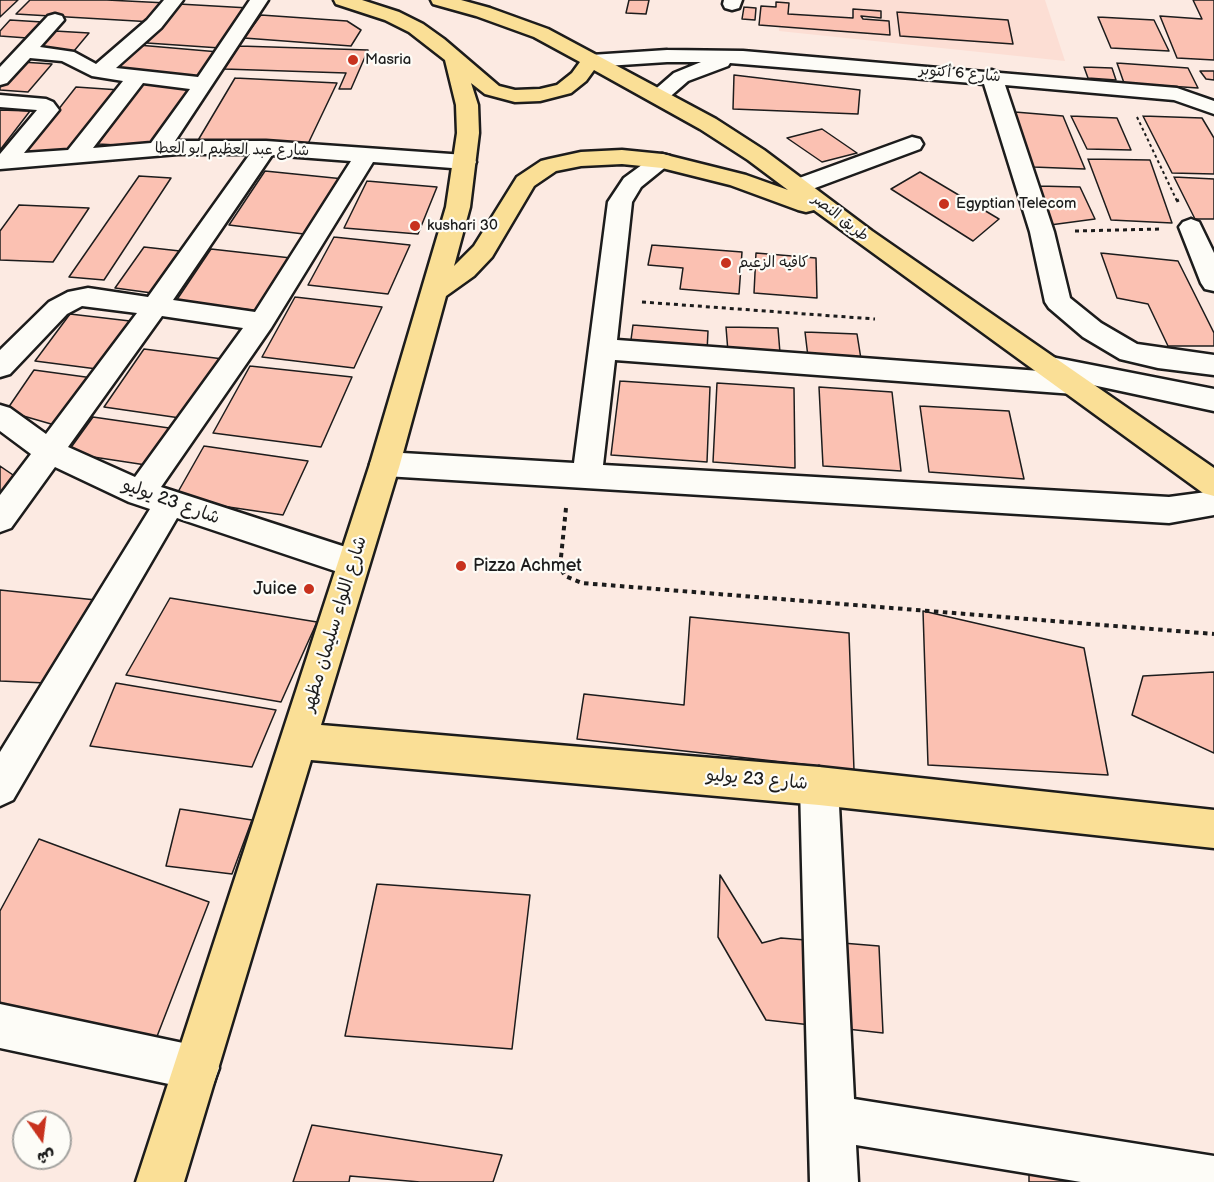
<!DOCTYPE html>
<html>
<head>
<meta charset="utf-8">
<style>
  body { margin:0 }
  #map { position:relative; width:1214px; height:1182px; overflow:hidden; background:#fceae2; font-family:"Balsamiq Sans","Playpen Sans Arabic",sans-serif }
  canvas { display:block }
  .north { position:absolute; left:12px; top:1110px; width:60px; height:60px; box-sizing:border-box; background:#fdfcf7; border:2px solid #a3a29f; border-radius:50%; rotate:166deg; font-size:16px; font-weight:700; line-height:24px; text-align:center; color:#1c1c1c }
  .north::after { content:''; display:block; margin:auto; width:21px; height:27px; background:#c8321e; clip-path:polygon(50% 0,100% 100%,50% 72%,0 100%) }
</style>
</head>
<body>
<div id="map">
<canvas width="1214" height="1182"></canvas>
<div class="north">ش</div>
</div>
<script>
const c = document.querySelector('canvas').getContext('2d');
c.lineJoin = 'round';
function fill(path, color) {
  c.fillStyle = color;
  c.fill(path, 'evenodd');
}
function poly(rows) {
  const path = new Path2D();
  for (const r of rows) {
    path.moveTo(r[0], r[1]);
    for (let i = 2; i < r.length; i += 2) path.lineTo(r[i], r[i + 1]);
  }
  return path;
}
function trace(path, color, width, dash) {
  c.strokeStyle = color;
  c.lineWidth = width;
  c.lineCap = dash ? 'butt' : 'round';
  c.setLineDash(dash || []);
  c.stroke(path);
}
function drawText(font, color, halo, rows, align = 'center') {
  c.font = font + ' "Balsamiq Sans","Playpen Sans Arabic",sans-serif';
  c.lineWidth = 4.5;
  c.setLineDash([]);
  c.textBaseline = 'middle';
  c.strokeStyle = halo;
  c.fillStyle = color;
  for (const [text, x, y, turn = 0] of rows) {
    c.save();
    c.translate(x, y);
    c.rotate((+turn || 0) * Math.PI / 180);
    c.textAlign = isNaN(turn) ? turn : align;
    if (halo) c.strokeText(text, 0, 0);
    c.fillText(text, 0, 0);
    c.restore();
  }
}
const built = poly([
  [780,0,1045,0,1065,61,779,31]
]);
const building = poly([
  [0,0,18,0,0,17,0,0],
  [30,0,107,0,167,3,153,22,16,14,30,0],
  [629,0,649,0,646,14,626,13,629,0],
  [1193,0,1214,0,1214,60,1177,58,1160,16,1202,19,1193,0],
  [776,2,789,3,788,14,853,18,853,9,881,11,881,18,861,16,863,19,889,21,890,35,759,25,761,6,776,7,776,2],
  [179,4,249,8,220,48,147,43,179,4],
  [744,7,756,8,755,20,742,19,744,7],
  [897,12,1008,20,1013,44,900,36,897,12],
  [261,15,347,21,361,30,351,46,244,38,261,15],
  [1098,17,1154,20,1169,51,1111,48,1098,17],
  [10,20,42,22,27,38,0,36,0,31,10,20],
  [55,31,89,33,74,51,39,49,55,31],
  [138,45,219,52,200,77,116,69,138,45],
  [239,46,368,50,351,89,339,89,346,73,224,69,239,46],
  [22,62,52,64,28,92,0,90,0,87,22,62],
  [1117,63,1188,68,1198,88,1124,83,1117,63],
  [1084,67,1112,68,1116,80,1088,78,1084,67],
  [1200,71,1214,71,1214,80,1206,79,1200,71],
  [734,75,860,90,858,114,733,109,734,75],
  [235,78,337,83,306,148,197,142,235,78],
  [143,82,196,85,155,147,98,144,143,82],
  [76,87,120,90,72,154,25,152,76,87],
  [0,110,30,111,0,150,0,110],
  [1015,112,1063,116,1085,169,1033,167,1015,112],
  [1071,116,1117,118,1131,150,1087,149,1071,116],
  [1143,116,1202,118,1214,138,1214,174,1172,173,1143,116],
  [822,129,857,153,822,162,787,138,822,129],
  [1088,159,1150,160,1172,223,1111,220,1088,159],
  [265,171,344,179,312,235,229,225,265,171],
  [920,172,999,219,973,241,891,189,920,172],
  [139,176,171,178,104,280,69,277,139,176],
  [1174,177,1214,179,1214,219,1195,219,1174,177],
  [367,181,437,187,418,234,344,228,367,181],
  [1038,186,1080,187,1095,219,1050,225,1038,186],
  [19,205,89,208,53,262,0,260,0,231,19,205],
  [334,237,410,245,388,294,308,285,334,237],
  [652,245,742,252,739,294,680,289,683,268,648,265,652,245],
  [144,247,180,251,152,293,115,288,144,247],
  [211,249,291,258,260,311,176,301,211,249],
  [756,253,816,258,817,298,754,293,756,253],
  [1101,253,1178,261,1214,333,1214,346,1168,346,1148,304,1117,298,1101,253],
  [295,297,382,307,354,368,262,357,295,297],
  [70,314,130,321,97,369,35,361,70,314],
  [633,325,708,331,707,352,630,347,633,325],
  [726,327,778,328,780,353,728,352,726,327],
  [805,332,857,334,861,359,808,357,805,332],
  [144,349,223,359,187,419,104,407,144,349],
  [250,366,352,377,321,447,213,433,250,366],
  [34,370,93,378,58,426,6,411,34,370],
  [620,381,710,387,707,462,611,455,620,381],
  [717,383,794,388,795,468,713,462,717,383],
  [819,387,892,392,901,471,823,466,819,387],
  [920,406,1009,411,1024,479,929,472,920,406],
  [93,417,169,428,146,465,67,453,93,417],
  [204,446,308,461,283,515,174,499,204,446],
  [0,466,19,479,0,509,0,466],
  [0,590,96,600,46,683,0,681,0,590],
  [170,598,317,622,281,702,126,675,170,598],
  [923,611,1084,648,1108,775,928,765,923,611],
  [690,617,849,633,854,770,577,739,584,694,684,705,690,617],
  [1214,672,1214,753,1132,715,1143,676,1214,672],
  [116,683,276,710,252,767,90,746,116,683],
  [180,809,252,820,232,874,166,866,180,809],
  [39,839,209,902,156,1039,0,1011,0,911,39,839],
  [720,875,762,943,781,938,879,946,883,1033,766,1020,718,937,720,875],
  [377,884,530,895,512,1049,345,1036,377,884],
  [312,1125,502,1155,493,1182,420,1182,350,1176,349,1182,293,1182,312,1125],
  [1029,1153,1118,1182,1029,1182,1029,1153]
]);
const pathFar2 = poly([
  [1137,117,1177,201]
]);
const pathFar1 = poly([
  [1177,199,1178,202],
  [1075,231,1161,229],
  [642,302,875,319]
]);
const path = poly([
  [566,508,560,567,565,576,582,583,1214,634]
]);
const minor = poly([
  [164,0,183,0,161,28,116,68,198,77,250,0,268,0,175,141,266,141,465,155,473,157,476,162,473,167,465,169,373,162,271,328,161,487,364,553,369,563,364,573,353,577,177,518,13,800,0,806,0,752,150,509,129,502,55,467,11,528,0,532,0,495,31,454,0,431,0,405,10,408,46,434,137,313,82,306,67,314,10,374,0,377,0,350,49,302,68,292,88,288,148,297,250,154,178,154,0,169,0,154,37,110,0,107,0,95,46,99,53,102,59,110,24,153,68,150,123,81,92,76,62,61,30,58,7,83,0,85,0,67,48,16,55,14,62,16,64,20,40,47,74,52,96,64,147,20,164,0],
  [143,83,190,89,151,143,93,148,143,83],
  [272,155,351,161,255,312,173,300,272,155],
  [162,316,243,328,135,477,68,447,162,316],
  [724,0,742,0,739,8,732,10,725,8,723,4,724,0],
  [667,50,743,51,985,72,992,70,1000,73,1177,88,1214,101,1214,114,1174,100,1005,85,1054,232,1070,298,1101,323,1137,344,1214,355,1214,375,1158,368,1120,359,1083,337,1049,308,1045,302,1030,232,984,84,730,63,728,66,688,81,665,101,658,103,651,101,648,97,651,93,674,73,701,62,667,62,591,67,584,65,581,61,584,57,591,55,667,50],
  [912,137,920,139,923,144,920,149,807,191,799,193,791,191,787,186,791,181,912,137],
  [662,154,670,156,673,161,641,187,632,202,617,340,1040,371,1037,367,1041,360,1051,357,1214,389,1214,411,1088,384,1084,391,1074,394,615,360,603,465,1169,497,1214,491,1214,515,1169,523,385,476,374,472,370,464,374,456,385,452,574,463,608,202,624,178,654,156,662,154],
  [1191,219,1199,222,1214,253,1214,291,1205,289,1201,283,1179,227,1183,222,1191,219],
  [819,767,832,773,838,786,854,1099,1214,1156,1214,1182,1081,1182,856,1145,858,1182,810,1182,800,786,806,773,819,767],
  [0,1004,197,1046,213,1052,219,1068,213,1084,197,1090,0,1048,0,1004]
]);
const major = poly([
  [334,0,362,0,399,12,423,24,444,39,499,86,515,90,540,89,557,85,572,73,580,62,534,37,476,16,433,4,431,0,461,0,490,8,548,29,716,119,764,150,872,231,1214,468,1214,496,1203,493,814,210,806,212,798,210,730,185,662,168,622,164,581,166,556,171,534,186,492,257,474,276,446,296,400,464,321,725,819,767,1214,810,1214,848,819,805,311,760,184,1182,136,1182,370,464,446,207,457,133,456,105,445,60,409,32,385,20,336,4,334,0],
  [594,70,700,129,748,160,788,190,746,175,662,154,622,150,581,152,549,159,541,161,517,177,474,246,454,266,470,207,479,133,478,105,471,83,485,94,515,102,540,101,571,93,586,81,594,70]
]);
const markers = [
  [353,60,6,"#c8321e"],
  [944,204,6,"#c8321e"],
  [415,226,6,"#c8321e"],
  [726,263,6,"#c8321e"],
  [461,566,6,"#c8321e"],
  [309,589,6,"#c8321e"]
];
const farPoinames = [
  ["Masria",365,60],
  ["Egyptian Telecom",956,204],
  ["kushari 30",427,226],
  ["كافيه الزعيم",738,263]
];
const farStreetnames = [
  ["شارع 6 أكتوبر",960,74,5],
  ["شارع عبد العظيم ابو العطا",232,150,1],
  ["طريق النصر",840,218,38]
];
const streetNames = [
  ["شارع 23 يوليو",171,502,20],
  ["شارع اللواء سليمان مظهر",335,624,-73],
  ["شارع 23 يوليو",757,780,5]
];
const poiNames = [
  ["Pizza Achmet",473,566],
  ["Juice",297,589,"right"]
];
fill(built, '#fcded4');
fill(building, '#fbc1b2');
trace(building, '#1c1c1c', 1.5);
trace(minor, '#1c1c1c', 5);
trace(major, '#1c1c1c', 5);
trace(pathFar2, '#1c1c1c', 2, [3, 3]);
trace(pathFar1, '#1c1c1c', 3, [4, 4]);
trace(path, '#1c1c1c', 4, [4.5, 4.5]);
fill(minor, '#fdfcf7');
fill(major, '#fadf96');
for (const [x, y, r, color] of markers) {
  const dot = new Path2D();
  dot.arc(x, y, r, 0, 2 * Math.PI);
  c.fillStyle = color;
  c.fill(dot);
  trace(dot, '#fdfcf7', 2);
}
drawText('15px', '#1c1c1c', '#fdfcf7', farPoinames, 'left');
drawText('15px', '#1c1c1c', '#fdfcf7', farStreetnames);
drawText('18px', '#1c1c1c', '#fdfcf7', streetNames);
drawText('18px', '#1c1c1c', '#fdfcf7', poiNames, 'left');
</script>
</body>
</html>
